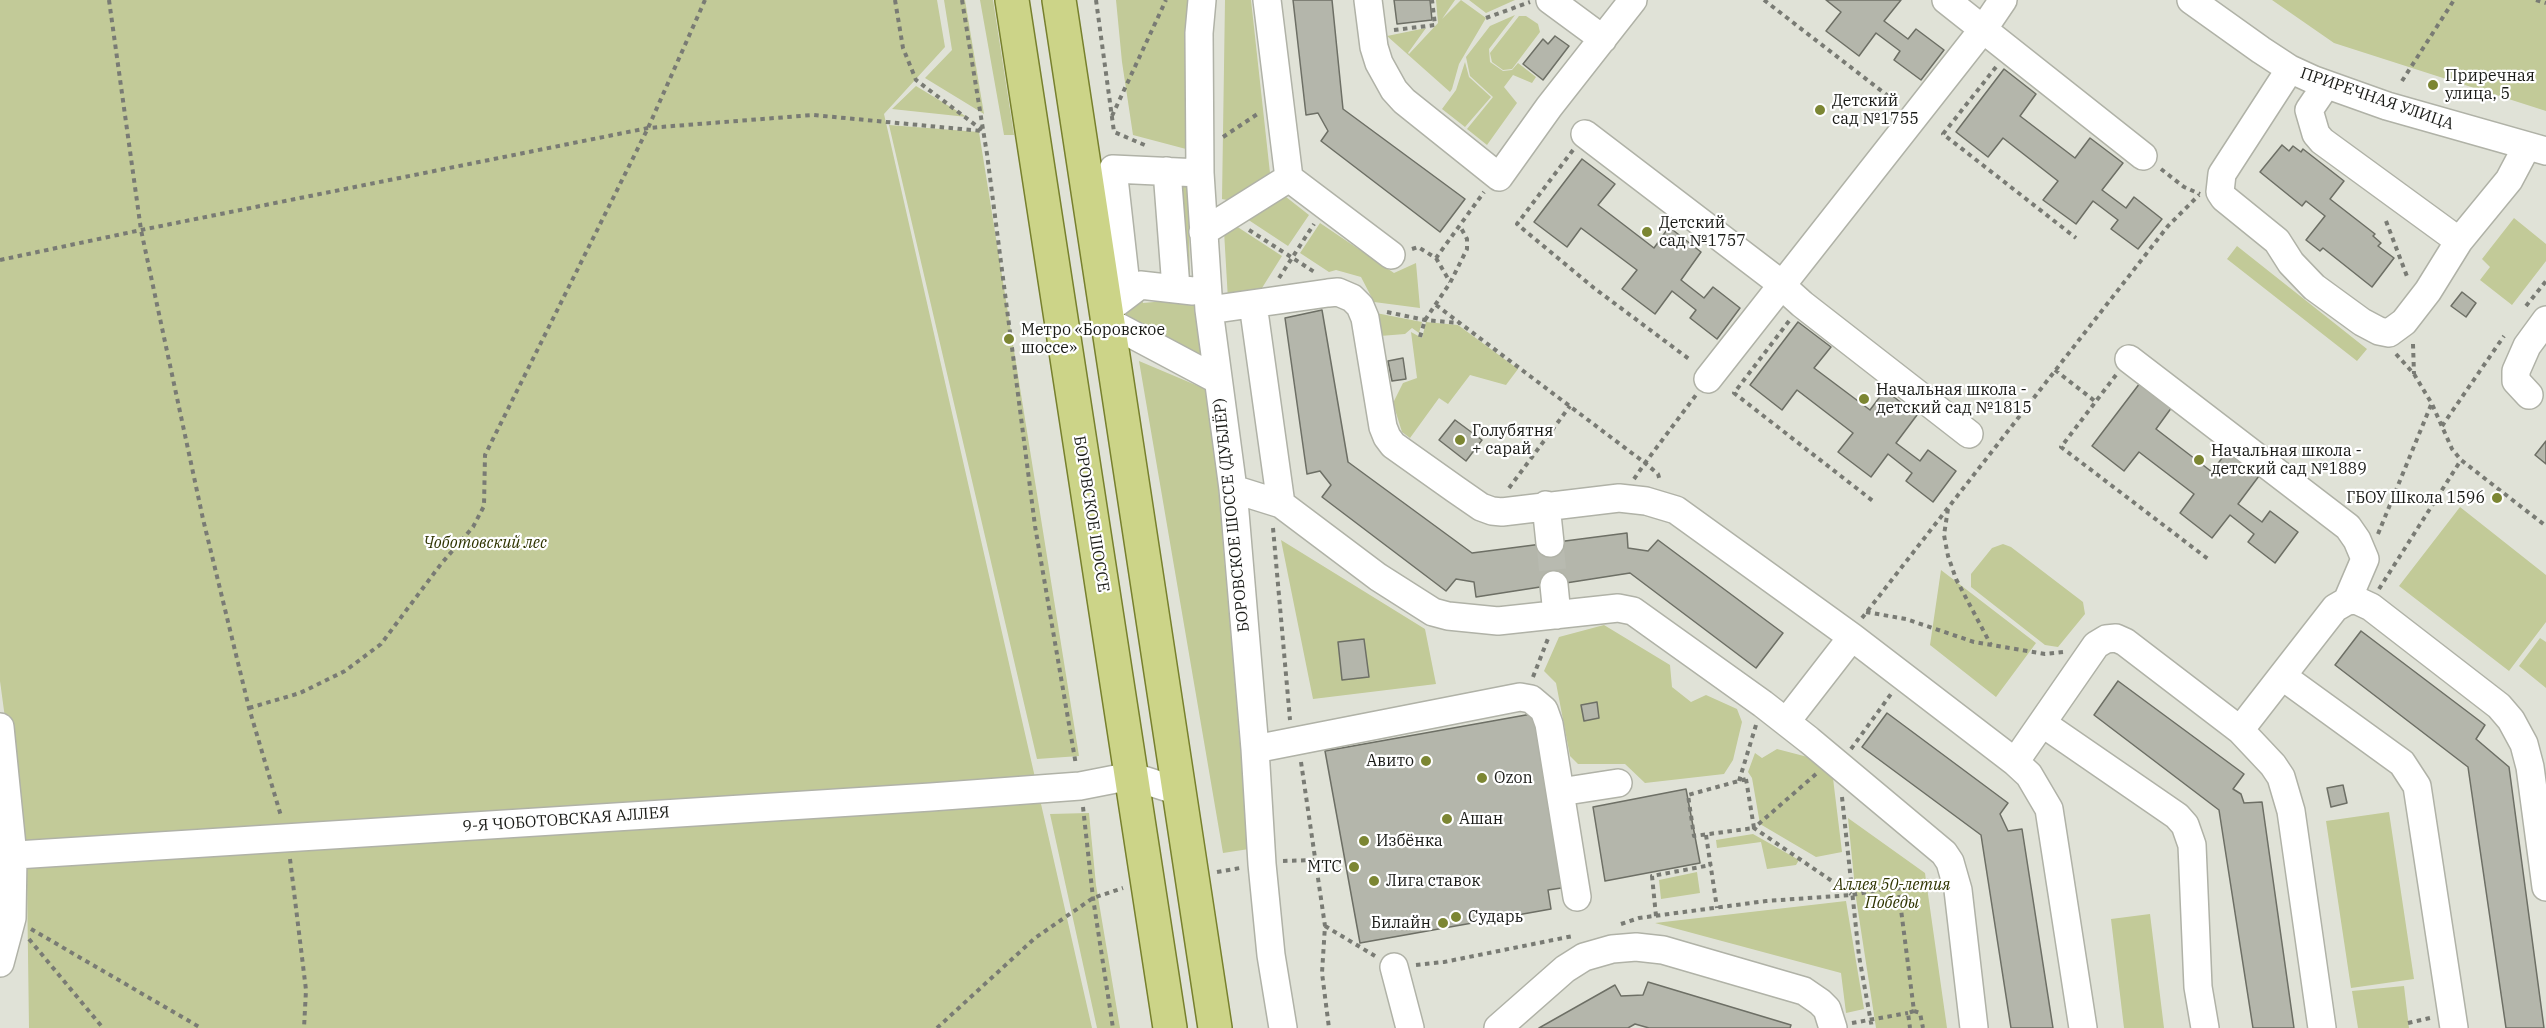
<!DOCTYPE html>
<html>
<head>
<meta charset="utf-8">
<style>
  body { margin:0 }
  canvas { display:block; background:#e0e2d7 }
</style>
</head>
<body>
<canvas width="2546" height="1028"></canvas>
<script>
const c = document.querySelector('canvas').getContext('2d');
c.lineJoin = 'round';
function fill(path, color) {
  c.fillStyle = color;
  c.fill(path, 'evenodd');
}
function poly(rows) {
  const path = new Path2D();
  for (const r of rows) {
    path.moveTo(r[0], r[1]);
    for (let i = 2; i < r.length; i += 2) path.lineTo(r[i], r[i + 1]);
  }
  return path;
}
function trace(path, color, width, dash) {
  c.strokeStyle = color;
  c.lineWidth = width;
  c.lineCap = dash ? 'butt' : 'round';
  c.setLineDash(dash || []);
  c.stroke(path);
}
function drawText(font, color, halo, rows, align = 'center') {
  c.font = font + ' "IBM Plex Serif",serif';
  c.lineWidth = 4.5;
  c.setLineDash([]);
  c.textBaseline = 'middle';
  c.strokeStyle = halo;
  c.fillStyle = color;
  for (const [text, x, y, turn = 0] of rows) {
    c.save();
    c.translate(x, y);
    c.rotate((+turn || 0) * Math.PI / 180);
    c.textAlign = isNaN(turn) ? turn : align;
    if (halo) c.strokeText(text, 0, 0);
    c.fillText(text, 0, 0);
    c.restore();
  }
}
const green = poly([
  [0,0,937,0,945,47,884,114,1092,1028,29,1028,27,881,0,681],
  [944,0,965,0,984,114,925,78,952,50],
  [980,0,993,0,1014,135,1004,135],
  [1116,0,1192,0,1186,149,1133,135,1122,62],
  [1225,0,1251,0,1270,173,1227,200,1222,199],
  [1436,0,1455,0,1442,19,1461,0,1486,18,1459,64,1452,89,1446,84,1452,89,1450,92,1387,36,1426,28,1408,53,1409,54,1438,23],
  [1469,0,1515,0,1486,13],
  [2272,0,2546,0,2546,111,2334,43],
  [1515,15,1489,49,1490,62,1503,71,1512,70,1518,63,1536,77,1532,83,1513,75,1504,87,1517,103,1487,145,1467,129,1493,97,1470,76,1466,57,1490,26],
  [1519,16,1526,16,1538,24,1540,32,1512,69,1503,70,1492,62,1490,53],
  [1465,62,1469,77,1491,97,1465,127,1442,109,1456,90],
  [916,86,967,117,892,109],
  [889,125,979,132,1079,756,1037,759],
  [1181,173,1188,175,1190,283,1186,282],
  [1281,193,1309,215,1288,246,1244,217],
  [2514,218,2546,244,2546,261,2512,305,2480,280,2490,267,2482,259],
  [1320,223,1394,273,1416,263,1420,308,1374,302,1361,277,1336,270,1329,272,1300,253],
  [1233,224,1282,256,1257,296,1228,300,1224,231],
  [2237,246,2367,349,2357,361,2227,259],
  [1141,290,1143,303,1198,298,1203,355,1138,331,1130,323,1124,312],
  [1376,313,1422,322,1419,333,1412,328,1405,334,1380,336],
  [1426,322,1458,325,1518,369,1506,385,1470,375,1448,404,1439,398,1410,438,1402,432,1393,403,1403,383,1417,378,1411,332,1422,338],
  [1139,361,1210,391,1249,849,1223,853],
  [2460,507,2546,575,2546,622,2509,671,2399,586],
  [1281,540,1425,629,1436,684,1313,699],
  [2003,544,2011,547,2083,602,2085,614,2058,647,2045,645,1971,587,1971,574,1992,548],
  [1941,570,2036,643,1996,697,1930,645],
  [1604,625,1670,665,1672,687,1691,702,1706,695,1737,709,1742,722,1733,760,1724,774,1645,783,1625,764,1578,764,1570,756,1556,683,1544,671,1559,637],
  [2540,638,2546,642,2546,688,2519,666],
  [1777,749,1823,761,1832,770,1842,852,1816,857,1760,824,1752,778,1748,772,1755,753,1762,758],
  [2389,812,2414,979,2351,988,2326,821],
  [1089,813,1096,885,1120,1028,1097,1028,1050,814],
  [1848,818,1925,873,1947,1028,1876,1028,1856,898],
  [1753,834,1799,860,1796,865,1767,869,1761,842,1717,848,1716,840],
  [1697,872,1700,893,1661,899,1659,880],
  [1846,901,1864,1009,1846,1013,1841,973,1655,923],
  [2150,914,2164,1028,2124,1028,2111,919],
  [2404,986,2409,1028,2358,1028,2352,991]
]);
const building = poly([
  [1293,0,1332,0,1343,109,1465,199,1440,232,1321,141,1328,131,1318,113,1306,115,1293,0],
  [1394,0,1430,0,1432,20,1397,24,1394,0],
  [1826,0,1901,0,1884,21,1908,39,1916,29,1944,50,1921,80,1894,60,1900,51,1876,33,1859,56,1826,31,1841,12,1826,0],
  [1555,36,1569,46,1543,80,1523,64,1543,39,1548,44,1555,36],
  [2004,69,2036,94,2020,116,2075,158,2090,138,2123,163,2102,190,2126,208,2134,197,2162,219,2138,249,2111,229,2118,220,2093,201,2076,224,2043,200,2058,181,2003,138,1988,157,1956,132,2004,69],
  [2282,145,2289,151,2293,146,2301,152,2303,149,2344,181,2330,199,2375,234,2373,236,2381,243,2378,246,2394,258,2372,287,2323,248,2320,251,2306,240,2325,216,2306,201,2302,206,2260,172,2282,145],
  [1582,159,1615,184,1598,205,1654,248,1669,227,1701,252,1681,280,1704,298,1713,287,1740,308,1717,339,1690,318,1696,310,1672,291,1655,314,1622,289,1637,270,1581,228,1567,247,1534,222,1582,159],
  [2462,292,2476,303,2466,317,2451,306,2462,292],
  [1322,310,1348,462,1472,553,1627,533,1628,548,1648,551,1658,540,1783,633,1756,668,1630,573,1476,597,1474,582,1456,579,1446,591,1322,497,1331,485,1320,471,1307,474,1285,318,1322,310],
  [1798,322,1831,347,1814,368,1870,410,1885,390,1917,415,1896,443,1920,461,1928,450,1956,471,1933,502,1906,481,1912,473,1888,454,1871,477,1838,452,1853,433,1797,390,1782,410,1750,385,1798,322],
  [1403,358,1406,379,1392,381,1388,361,1403,358],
  [2140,383,2172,407,2156,429,2212,472,2227,451,2259,476,2238,504,2262,522,2270,511,2298,532,2275,563,2248,542,2254,534,2230,515,2212,538,2180,513,2194,494,2139,452,2124,471,2092,446,2140,383],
  [1455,420,1482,440,1466,461,1439,440,1455,420],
  [2546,441,2546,464,2535,455,2546,441],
  [2361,631,2485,725,2476,739,2509,767,2544,1028,2506,1028,2468,767,2335,665,2361,631],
  [1364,639,1369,677,1342,680,1338,642,1364,639],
  [2118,681,2244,774,2233,789,2241,794,2244,803,2262,802,2294,1028,2253,1028,2219,810,2094,715,2118,681],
  [1597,702,1599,718,1584,721,1581,705,1597,702],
  [1537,713,1568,887,1548,890,1551,909,1360,943,1325,751,1537,713],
  [1887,713,2008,803,2000,814,2008,831,2022,829,2053,1028,2011,1028,1981,835,1862,747,1887,713],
  [2343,785,2347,803,2331,807,2327,788,2343,785],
  [1686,789,1700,863,1605,881,1593,807,1686,789],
  [1648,982,1791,1025,1790,1028,1649,1028,1635,1024,1628,1028,1539,1028,1615,985,1621,996,1643,995,1648,982]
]);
const minorTunnel = poly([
  [1550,543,1554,585]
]);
const path = poly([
  [109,0,141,230,203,519,249,708,281,816],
  [895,0,903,48,916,80,982,130],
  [962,0,987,154,1035,526,1076,765],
  [1096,0,1114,132,1147,146],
  [1764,0,1897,103],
  [2536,0,2546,3],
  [1486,18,1530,2],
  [1394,30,1435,25,1432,0],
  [1996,67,1943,134,2076,238],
  [2402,81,2454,0],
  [1112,116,1166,0],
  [1223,137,1259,113],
  [1573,150,1517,224,1594,288,1689,359],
  [2161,169,2184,187,2200,194],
  [2386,221,2408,279],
  [1249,230,1316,273],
  [1412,249,1418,247,1436,258,1484,192],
  [1436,258,1450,282],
  [0,260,141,230,648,128,813,115,982,131],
  [1279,278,1314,224],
  [1436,305,1645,463,1696,395],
  [2526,306,2546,281],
  [1387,312,1425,320,1459,323],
  [1789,321,1734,393,1873,501],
  [1420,337,1425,320,1450,283,1467,249,1467,239,1460,226],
  [2413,344,2414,374],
  [2396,354,2414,374,2432,404,2452,449,2461,460,2546,526],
  [2055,370,2096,402],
  [2116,375,2061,447,2208,559],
  [2442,426,2504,336],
  [1634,479,1645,463,1658,474,1660,481],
  [1509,488,1570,406],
  [1948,509,1944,535,1948,556,1956,579,1991,645],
  [1273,528,1290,720],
  [2378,534,2431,405],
  [2379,589,2461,460],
  [1866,612,1906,619,1974,642,2045,654,2063,652],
  [1862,618,2168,226,2199,195],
  [1533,677,1549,636],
  [249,708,300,693,345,671,381,644,441,564,473,527,484,506,485,455,648,128,705,0],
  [1851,749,1891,694],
  [1301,762,1325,926,1322,973,1329,1028],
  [1816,774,1754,828,1851,894],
  [1746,779,1754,828,1694,836,1688,795,1746,779],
  [1739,781,1756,725],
  [1842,797,1859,956,1872,1028],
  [1083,807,1093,898,1113,1028],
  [1706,835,1717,908],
  [290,859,306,990,304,1028],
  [1283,861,1314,860],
  [1217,872,1240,868],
  [1898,886,1914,1011,1908,1013,1910,1028],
  [1656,916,1652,876,1711,865],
  [1621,924,1639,918,1766,901,1852,895,1931,880],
  [1325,926,1375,956],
  [31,929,201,1028],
  [29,939,103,1028],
  [1416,965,1444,962,1573,936],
  [1914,1011,1920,1013,1923,1028],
  [1852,1023,1908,1013],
  [2408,1023,2430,1018],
  [937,1028,1035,938,1093,898,1123,888]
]);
const minor = poly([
  [1202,0,1199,33,1200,173,1209,310,1233,489,1255,749,1262,864,1271,955,1283,1028],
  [1267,0,1289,178],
  [1368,0,1374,47,1379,63,1394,90,1404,101,1499,177,1549,107,1633,0],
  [1550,0,1603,39],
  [1946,0,2143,156],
  [2191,0,2261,50,2290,69,2314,80,2387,106,2546,151],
  [2290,69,2222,174,2220,192,2224,198,2277,241,2291,263,2314,287,2362,322,2379,331,2389,333,2404,322,2428,291,2459,241,2509,180,2527,146],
  [2326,85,2309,110,2316,134,2322,141,2459,241],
  [1585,134,1771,276,1802,304,1969,434],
  [1167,171,1176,288],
  [1203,232,1289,178,1391,255],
  [1127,294,1113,169,1200,173],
  [1115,304,1140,285,1193,291],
  [1253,304,1281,504],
  [1209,310,1328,293,1338,292,1352,298,1360,306,1365,318,1383,427,1387,437,1393,445,1455,489,1481,507,1492,511,1502,512,1619,498,1646,501,1676,510,1852,637,2015,762,2096,645,2106,639,2116,638,2125,642,2240,730,2273,765,2281,777,2291,811,2322,1028],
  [1109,322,1218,380],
  [2129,359,2348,527,2357,540,2365,559,2347,601],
  [1708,379,1984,28,2003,0],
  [2529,395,2516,381,2516,371,2527,346,2546,320],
  [1233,489,1281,504,1378,577,1433,612,1448,616,1498,621,1618,608,1633,611,1763,704,1809,740,1944,853,1950,862,1958,890,1974,1028],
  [1546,505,1550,543],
  [1554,585,1557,615],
  [1786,722,1852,637],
  [2042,723,2177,816,2185,825,2192,845,2198,987,2205,1028],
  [0,727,13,856,12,918,0,963],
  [2240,730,2282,676],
  [1255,749,1520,697,1531,699,1544,710,1549,724,1577,897],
  [2015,762,2029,775,2049,809,2083,1028],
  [1560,792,1618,783],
  [0,856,931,797,1080,786,1131,776,1178,791],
  [1394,967,1410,1028],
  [1498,1028,1565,969,1584,957,1612,949,1636,947,1663,950,1804,991,1820,1002,1827,1009,1833,1028],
  [2454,1028,2417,786,2402,763,2282,676,2335,608,2347,601,2356,600,2371,607,2499,706,2511,720,2524,744,2530,767,2546,887]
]);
const major = poly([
  [1012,0,1170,1028],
  [1059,0,1215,1028]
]);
const markers = [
  [2433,85,6,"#7c8633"],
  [1820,110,6,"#7c8633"],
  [1647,232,6,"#7c8633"],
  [1009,339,6,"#7c8633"],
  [1864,399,6,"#7c8633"],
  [1460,440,6,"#7c8633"],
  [2199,460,6,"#7c8633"],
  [2497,498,6,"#7c8633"],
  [1426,761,6,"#7c8633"],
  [1482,778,6,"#7c8633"],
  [1447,819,6,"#7c8633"],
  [1364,841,6,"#7c8633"],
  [1354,867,6,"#7c8633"],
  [1374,881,6,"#7c8633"],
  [1456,917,6,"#7c8633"],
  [1443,923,6,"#7c8633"]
];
const poiNames = [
  ["Приречная",2445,76],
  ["улица, 5",2445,94],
  ["Детский",1832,101],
  ["сад №1755",1832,119],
  ["Детский",1659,223],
  ["сад №1757",1659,241],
  ["Метро «Боровское",1021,330],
  ["шоссе»",1021,348],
  ["Начальная школа -",1876,390],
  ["детский сад №1815",1876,408],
  ["Голубятня",1472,431],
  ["+ сарай",1472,449],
  ["Начальная школа -",2211,451],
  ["детский сад №1889",2211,469],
  ["ГБОУ Школа 1596",2485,498,"right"],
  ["Авито",1414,761,"right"],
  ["Ozon",1494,778],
  ["Ашан",1459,819],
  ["Избёнка",1376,841],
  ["МТС",1342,867,"right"],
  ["Лига ставок",1386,881],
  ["Сударь",1468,917],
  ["Билайн",1431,923,"right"]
];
const streetNames = [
  ["ПРИРЕЧНАЯ УЛИЦА",2377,99,19],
  ["БОРОВСКОЕ ШОССЕ",1091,514,81],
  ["БОРОВСКОЕ ШОССЕ (ДУБЛЁР)",1232,515,-96],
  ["9-Я ЧОБОТОВСКАЯ АЛЛЕЯ",566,820,-4]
];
const parkNames = [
  ["Чоботовский лес",485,543],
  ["Аллея 50-летия",1892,885],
  ["Победы",1892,903]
];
fill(green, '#c2ca98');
fill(building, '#b4b6ab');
trace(building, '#6d6f65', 1.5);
trace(minorTunnel, '#b8bab0', 27, [27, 14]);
trace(minor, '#b0b2a7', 30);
trace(major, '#77802d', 36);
trace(path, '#797b74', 4, [4.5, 4.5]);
trace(minor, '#fff', 27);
trace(major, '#ccd488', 33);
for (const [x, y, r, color] of markers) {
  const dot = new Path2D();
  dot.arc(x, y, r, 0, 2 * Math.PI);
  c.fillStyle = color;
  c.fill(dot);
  trace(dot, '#fff', 2);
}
drawText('16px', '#191a16', '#fff', poiNames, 'left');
drawText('16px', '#191a16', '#fff', streetNames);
drawText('italic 16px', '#2f3400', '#fff', parkNames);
</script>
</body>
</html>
